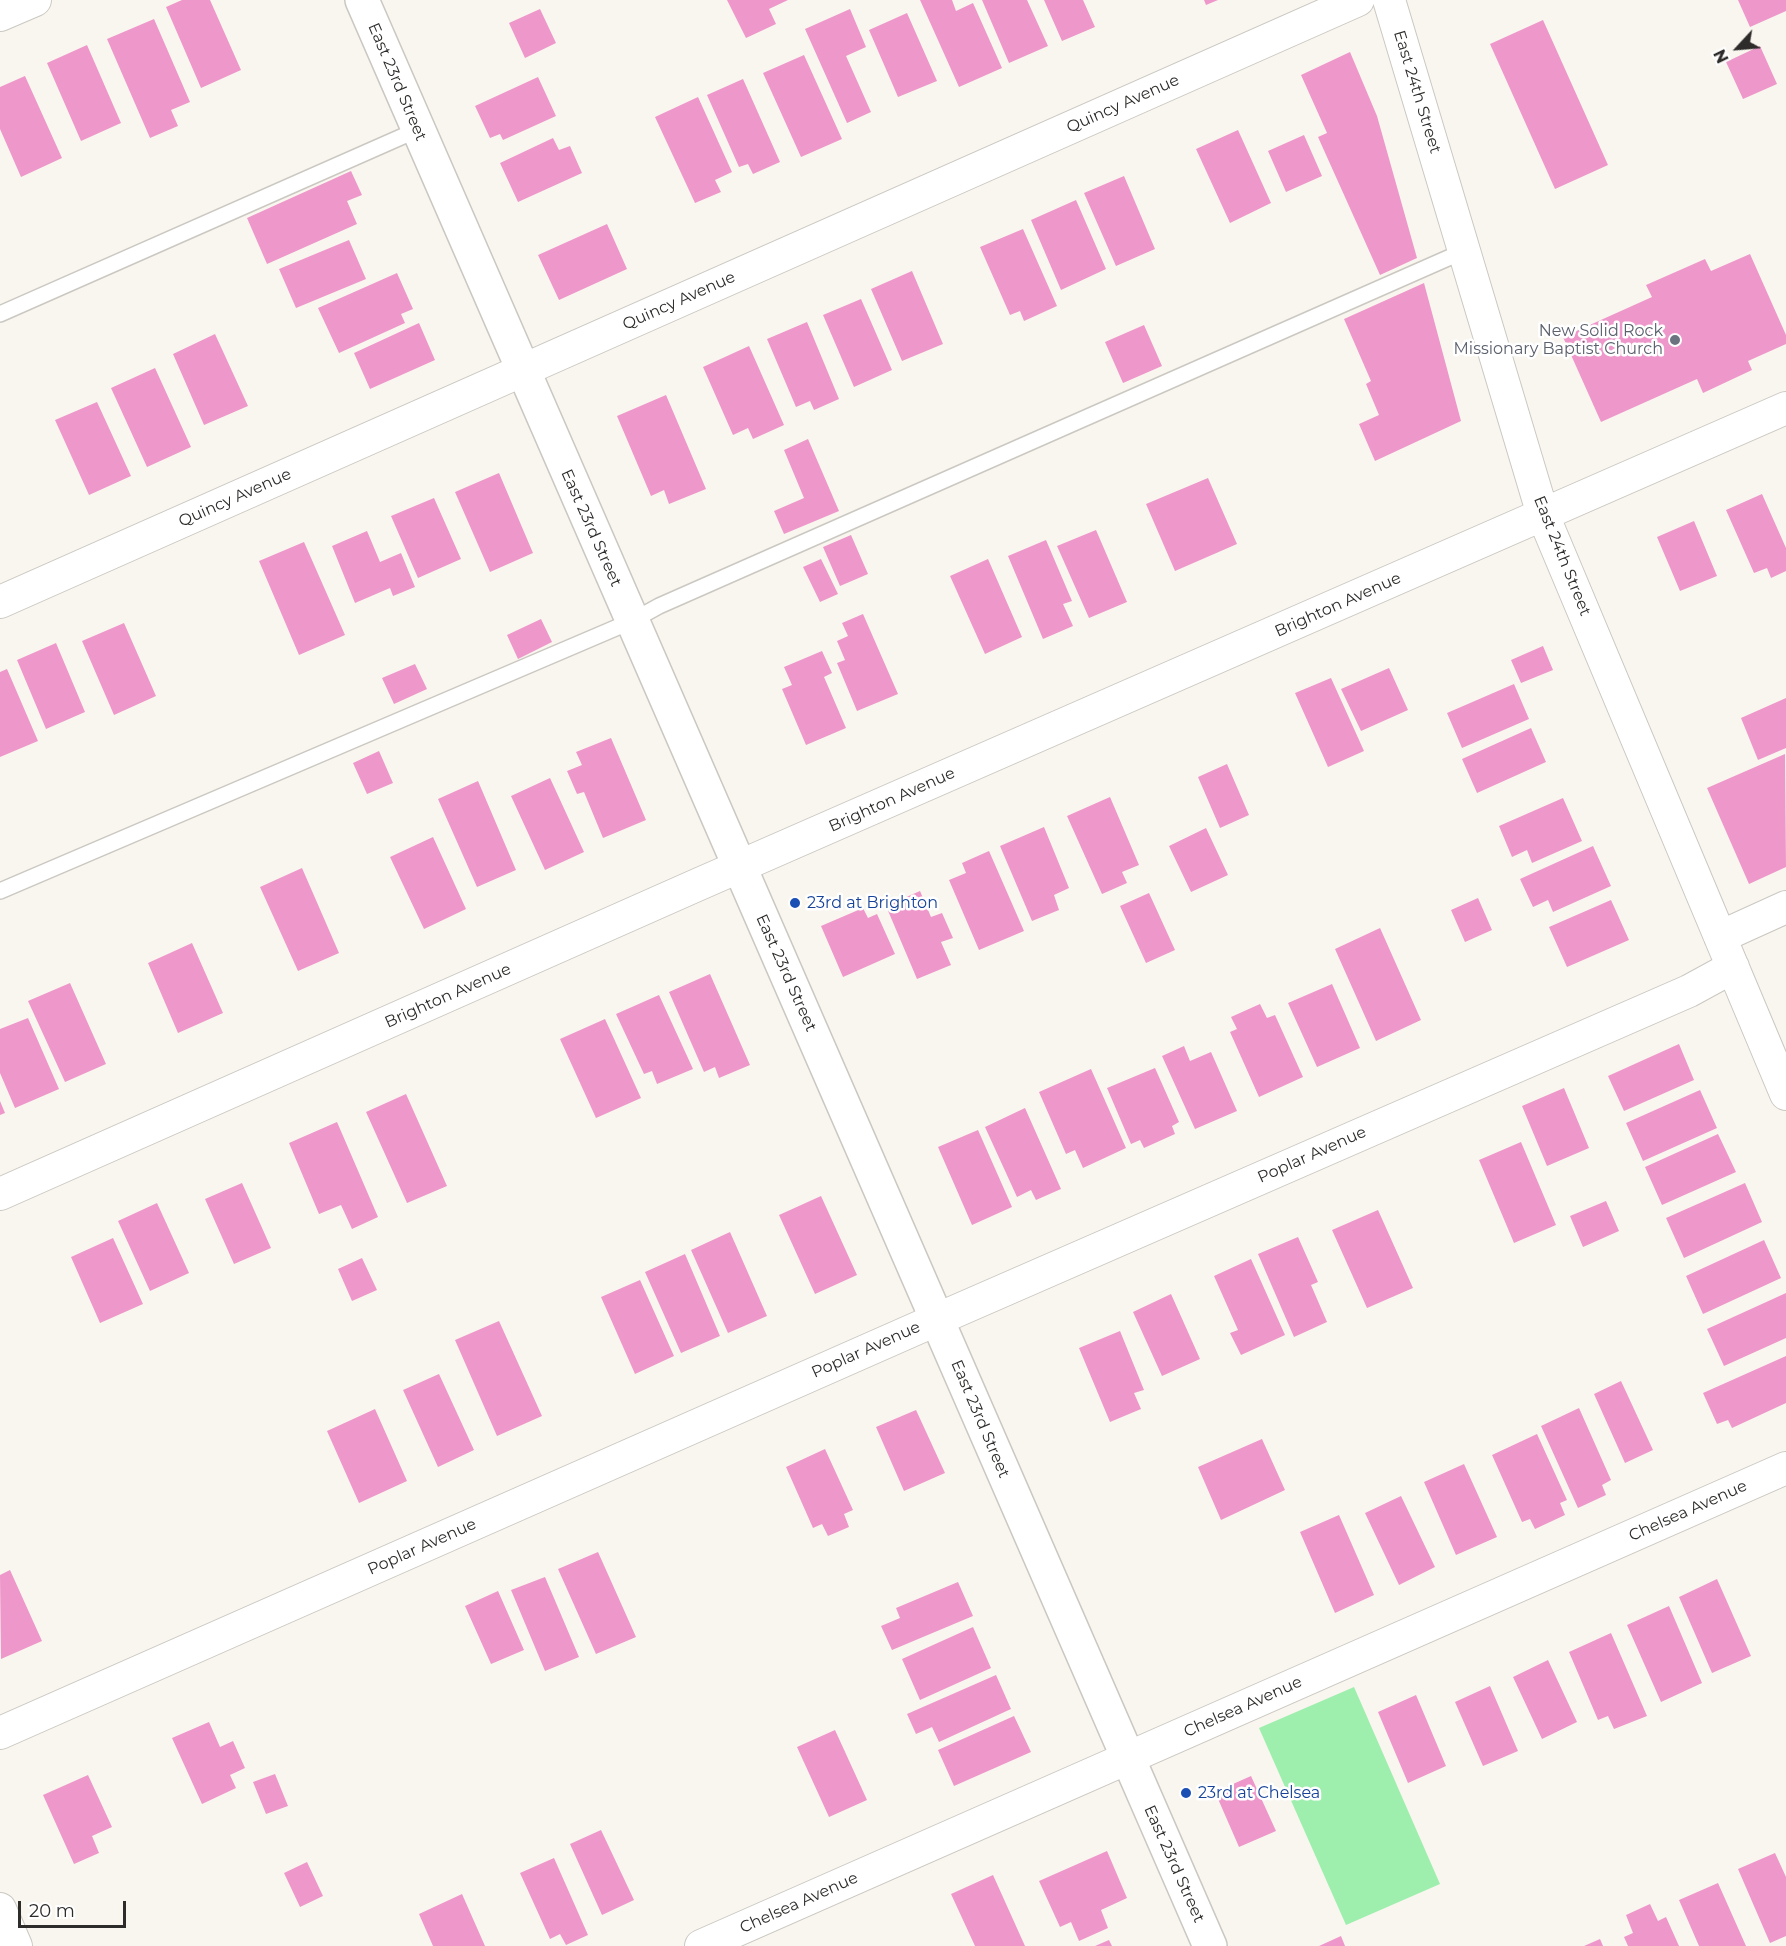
<!DOCTYPE html>
<html>
<head>
<meta charset="utf-8">
<style>
  body { margin:0 }
  #map { position:relative; width:1786px; height:1946px; overflow:hidden; background:#f9f6ef; font-family:Montserrat,sans-serif }
  canvas { display:block }
  .north { position:absolute; left:1708px; top:18px; width:60px; height:60px; -webkit-text-stroke:4px #fff; paint-order:stroke; rotate:244deg; font-size:16px; font-weight:700; line-height:24px; text-align:center; color:#2d2c2a }
  .north::after { content:''; display:block; margin:auto; width:21px; height:27px; background:#2d2c2a; clip-path:polygon(50% 0,100% 100%,50% 72%,0 100%) }
  .scale { position:absolute; left:18px; top:1901px; width:108px; height:27px; box-sizing:border-box; border:3px solid #2d2c2a; border-top:0; padding-left:8px; font-size:18px; line-height:21px; white-space:nowrap; color:#2d2c2a; -webkit-text-stroke:4px #fff; paint-order:stroke }
</style>
</head>
<body>
<div id="map">
<canvas width="1786" height="1946"></canvas>
<div class="north">N</div>
<div class="scale">20 m</div>
</div>
<script>
const c = document.querySelector('canvas').getContext('2d');
c.lineJoin = 'round';
function fill(path, color) {
  c.fillStyle = color;
  c.fill(path, 'evenodd');
}
function poly(rows) {
  const path = new Path2D();
  for (const r of rows) {
    path.moveTo(r[0], r[1]);
    for (let i = 2; i < r.length; i += 2) path.lineTo(r[i], r[i + 1]);
  }
  return path;
}
function trace(path, color, width, dash) {
  c.strokeStyle = color;
  c.lineWidth = width;
  c.lineCap = dash ? 'butt' : 'round';
  c.setLineDash(dash || []);
  c.stroke(path);
}
function drawText(font, color, halo, rows, align = 'center') {
  c.font = font + ' Montserrat,sans-serif';
  c.lineWidth = 5;
  c.setLineDash([]);
  c.textBaseline = 'middle';
  c.strokeStyle = halo;
  c.fillStyle = color;
  for (const [text, x, y, turn = 0] of rows) {
    c.save();
    c.translate(x, y);
    c.rotate((+turn || 0) * Math.PI / 180);
    c.textAlign = isNaN(turn) ? turn : align;
    if (halo) c.strokeText(text, 0, 0);
    c.fillText(text, 0, 0);
    c.restore();
  }
}
const green = poly([
  [1354,1687,1440,1884,1346,1925,1259,1728]
]);
const building = poly([
  [182,0,210,0,241,70,201,88,166,7],
  [727,0,788,0,769,9,776,24,746,38],
  [920,0,952,0,956,11,973,3,1002,68,959,87],
  [982,0,1027,0,1048,46,1009,63],
  [1044,0,1083,0,1095,27,1062,41],
  [1204,0,1218,0,1206,5],
  [1738,0,1786,0,1786,11,1750,27],
  [540,9,556,43,525,58,509,23],
  [850,9,866,47,846,56,871,112,847,123,805,29],
  [907,13,937,81,898,97,869,30],
  [154,19,190,102,171,110,178,126,150,138,107,39],
  [1543,20,1608,165,1555,189,1490,44],
  [87,45,121,123,81,141,47,63],
  [1760,46,1777,84,1743,99,1726,62],
  [1350,52,1377,116,1417,258,1380,275,1318,137,1327,133,1301,75],
  [804,55,842,139,801,157,763,73],
  [25,76,62,158,21,177,0,129,0,87],
  [538,77,556,116,503,140,500,134,490,138,475,106],
  [743,79,780,162,753,174,748,164,739,167,707,95],
  [698,97,732,172,715,180,721,192,695,203,655,117],
  [1238,130,1271,203,1230,223,1196,149],
  [1304,135,1322,176,1286,192,1268,151],
  [553,138,559,150,570,146,582,173,518,202,500,163],
  [351,171,362,195,347,201,357,224,267,264,247,218],
  [1124,176,1155,249,1116,266,1084,193],
  [1076,200,1106,269,1061,290,1031,220],
  [607,224,627,269,559,300,538,255],
  [1023,229,1057,306,1024,321,1020,311,1010,315,980,247],
  [349,240,366,279,296,308,279,269],
  [1750,254,1786,335,1786,344,1748,361,1752,370,1703,393,1697,379,1601,422,1563,337,1652,297,1646,285,1705,259,1711,271],
  [912,271,943,344,902,361,871,289],
  [397,273,413,309,401,314,405,323,339,353,318,308],
  [1424,283,1461,421,1375,461,1359,424,1379,415,1366,384,1371,381,1344,319],
  [861,299,892,370,854,387,823,315],
  [807,322,839,399,814,410,810,401,796,407,767,339],
  [419,323,435,360,370,389,354,353],
  [1144,325,1162,366,1123,383,1105,342],
  [215,334,248,406,204,425,173,354],
  [749,346,784,425,753,439,748,428,733,435,703,367],
  [155,368,191,447,147,467,111,388],
  [666,395,706,489,669,504,664,490,651,496,617,416],
  [97,402,131,476,89,495,55,420],
  [808,439,839,511,784,534,774,511,804,498,784,450],
  [499,473,533,553,490,572,455,492],
  [1208,478,1237,544,1175,571,1146,504],
  [1762,494,1786,548,1786,571,1771,578,1767,568,1754,573,1726,510],
  [434,498,461,559,418,578,391,516],
  [1694,521,1717,576,1680,591,1657,537],
  [1096,530,1127,602,1089,618,1057,546],
  [367,531,380,562,401,553,415,587,393,596,390,588,355,603,332,546],
  [851,535,868,574,840,586,823,547],
  [1046,540,1072,601,1063,604,1073,626,1043,639,1008,556],
  [304,542,345,635,299,655,259,561],
  [821,559,838,594,820,602,803,567],
  [988,559,1022,637,985,654,950,576],
  [863,614,898,694,857,711,837,663,845,660,837,641,848,636,842,623],
  [541,619,552,642,518,659,507,635],
  [124,623,156,696,114,715,82,641],
  [56,643,85,712,46,729,17,660],
  [1543,646,1553,670,1521,683,1511,660],
  [822,651,832,673,824,677,846,728,806,745,782,689,792,685,784,667],
  [415,664,427,689,394,704,382,678],
  [1389,668,1408,710,1361,731,1341,689],
  [7,669,38,741,0,757,0,672],
  [1331,678,1364,751,1328,767,1295,693],
  [1514,684,1529,719,1462,748,1447,713],
  [1786,698,1786,748,1758,760,1741,718],
  [1531,728,1546,762,1477,793,1462,759],
  [611,738,646,820,603,838,584,792,577,794,567,771,582,765,576,752],
  [379,751,393,783,367,794,353,763],
  [1785,754,1786,867,1749,884,1707,788],
  [1227,764,1249,815,1220,828,1198,777],
  [550,778,584,852,545,870,511,796],
  [478,781,516,870,477,887,438,799],
  [1110,797,1139,865,1122,872,1127,883,1102,894,1067,816],
  [1563,798,1582,841,1532,863,1527,850,1512,857,1499,826],
  [1044,827,1069,888,1054,895,1059,910,1032,921,1000,846],
  [1206,828,1228,875,1191,892,1169,846],
  [433,837,466,909,424,929,390,857],
  [1593,846,1611,886,1553,912,1548,900,1533,907,1520,879],
  [989,851,1024,931,979,950,949,880,966,873,962,863],
  [302,868,339,953,298,971,260,887],
  [920,891,931,917,942,913,953,938,941,942,951,965,917,979,886,906],
  [1149,893,1175,950,1146,963,1120,906],
  [1478,898,1492,930,1465,942,1451,910],
  [1611,900,1629,940,1567,967,1549,927],
  [863,908,868,918,877,914,895,954,843,977,821,926],
  [1380,928,1421,1020,1376,1041,1335,949],
  [192,943,223,1013,178,1033,148,963],
  [710,974,750,1065,719,1078,715,1067,704,1072,669,992],
  [70,983,106,1064,65,1082,28,1001],
  [1332,984,1360,1048,1317,1067,1288,1003],
  [659,995,693,1069,657,1084,652,1071,644,1074,616,1014],
  [1260,1004,1267,1018,1275,1015,1303,1077,1259,1097,1230,1032,1237,1029,1231,1017],
  [28,1018,59,1089,15,1108,0,1073,0,1029],
  [605,1019,641,1098,596,1118,560,1039],
  [1679,1044,1694,1080,1624,1111,1608,1076],
  [1184,1046,1190,1061,1211,1052,1237,1111,1195,1129,1162,1056],
  [1155,1068,1179,1122,1172,1126,1175,1134,1144,1148,1140,1140,1131,1144,1107,1088],
  [1091,1069,1126,1148,1083,1168,1075,1150,1066,1154,1039,1092],
  [1564,1088,1589,1148,1547,1166,1522,1106],
  [1700,1090,1717,1128,1643,1161,1626,1123],
  [406,1094,447,1186,407,1203,366,1112],
  [0,1101,5,1113,0,1115],
  [1025,1108,1061,1189,1036,1200,1031,1190,1017,1197,985,1127],
  [337,1122,378,1217,352,1229,341,1205,319,1214,289,1143],
  [978,1130,1012,1207,972,1225,938,1147],
  [1718,1134,1736,1172,1662,1205,1645,1167],
  [1521,1142,1556,1225,1514,1243,1479,1160],
  [242,1183,271,1248,234,1264,205,1199],
  [1745,1183,1762,1222,1684,1258,1666,1218],
  [821,1196,857,1275,815,1294,779,1215],
  [1606,1201,1619,1231,1583,1247,1570,1216],
  [157,1203,189,1273,150,1291,118,1221],
  [1378,1210,1413,1288,1367,1308,1332,1230],
  [730,1232,767,1316,728,1333,691,1250],
  [1298,1237,1318,1282,1311,1285,1327,1322,1294,1337,1258,1254],
  [113,1238,143,1304,100,1323,71,1257],
  [1764,1240,1781,1278,1703,1314,1686,1276],
  [685,1254,720,1336,681,1353,645,1272],
  [362,1258,377,1290,352,1301,338,1269],
  [1251,1259,1285,1335,1241,1355,1230,1333,1238,1330,1214,1276],
  [640,1280,674,1356,635,1374,601,1297],
  [1786,1293,1786,1338,1724,1366,1707,1329],
  [1171,1294,1200,1359,1162,1376,1133,1312],
  [499,1321,542,1416,497,1436,455,1340],
  [1120,1331,1144,1390,1134,1393,1141,1409,1110,1422,1079,1348],
  [1786,1356,1786,1403,1732,1428,1728,1420,1717,1424,1703,1393],
  [439,1374,474,1450,438,1467,403,1390],
  [1621,1381,1653,1450,1625,1463,1594,1394],
  [1579,1408,1611,1480,1602,1485,1606,1495,1578,1508,1541,1426],
  [375,1409,407,1481,359,1503,327,1431],
  [916,1410,945,1473,904,1491,876,1427],
  [1537,1434,1567,1500,1560,1503,1565,1515,1535,1529,1530,1519,1522,1522,1492,1455],
  [1262,1439,1285,1490,1221,1520,1198,1467],
  [825,1449,853,1510,844,1514,849,1527,828,1536,822,1524,813,1528,786,1467],
  [1464,1464,1497,1537,1456,1555,1424,1482],
  [1401,1496,1435,1567,1399,1585,1365,1513],
  [1339,1515,1374,1595,1335,1613,1300,1532],
  [598,1552,636,1637,596,1654,558,1569],
  [10,1570,42,1641,1,1659,0,1575],
  [545,1577,579,1657,545,1671,511,1590],
  [1717,1579,1751,1656,1712,1673,1679,1597],
  [958,1582,973,1616,892,1650,881,1626,900,1618,896,1608],
  [498,1591,524,1650,491,1664,465,1606],
  [1669,1606,1702,1683,1661,1702,1627,1625],
  [973,1627,991,1668,920,1700,902,1659],
  [1611,1633,1647,1716,1614,1729,1608,1716,1598,1720,1569,1652],
  [1548,1660,1577,1722,1542,1739,1513,1677],
  [996,1675,1011,1709,939,1742,932,1727,916,1734,907,1714],
  [1490,1686,1518,1751,1483,1766,1455,1702],
  [1416,1695,1446,1766,1408,1783,1378,1712],
  [1014,1716,1031,1752,954,1786,938,1750],
  [209,1722,220,1747,233,1741,245,1768,230,1775,236,1788,202,1804,172,1738],
  [835,1730,867,1800,829,1817,797,1747],
  [275,1774,288,1806,266,1814,253,1782],
  [88,1775,112,1827,92,1836,99,1853,74,1864,43,1795],
  [1251,1776,1276,1831,1239,1847,1215,1792],
  [601,1830,634,1900,602,1915,570,1844],
  [1107,1851,1127,1898,1101,1910,1108,1928,1079,1941,1071,1922,1060,1927,1039,1881],
  [1775,1853,1786,1877,1786,1936,1770,1943,1738,1869],
  [554,1858,588,1935,566,1945,560,1934,550,1939,520,1873],
  [307,1862,323,1896,300,1907,284,1873],
  [993,1875,1025,1946,975,1946,951,1894],
  [1718,1883,1746,1946,1699,1946,1679,1900],
  [462,1894,485,1946,433,1946,419,1914],
  [1650,1904,1658,1921,1666,1917,1679,1946,1628,1946,1624,1937,1633,1933,1626,1915],
  [1341,1936,1345,1946,1319,1946],
  [1600,1939,1603,1946,1584,1946],
  [1109,1940,1112,1946,1095,1946]
]);
const lane = poly([
  [0,314,417,130],
  [0,891,632,621,659,606,1464,251]
]);
const street = poly([
  [1389,0,1543,515,1786,1094],
  [0,15,35,0],
  [0,602,1358,0],
  [1720,937,1786,907],
  [0,1194,697,885,1786,408],
  [0,1733,938,1319,1689,991,1733,967],
  [0,1909,16,1946],
  [701,1946,1786,1468]
]);
const secondary = poly([
  [362,0,1210,1946]
]);
const markers = [
  [1675,340,6,"#6b7280"],
  [795,903,6,"#1a4fb4"],
  [1186,1793,6,"#1a4fb4"]
];
const streetNames = [
  ["East 23rd Street",397,82,67],
  ["East 24th Street",1417,92,73],
  ["Quincy Avenue",1123,104,-24],
  ["Quincy Avenue",679,301,-24],
  ["Quincy Avenue",235,498,-24],
  ["East 23rd Street",591,528,66],
  ["East 24th Street",1562,556,68],
  ["Brighton Avenue",1338,605,-24],
  ["Brighton Avenue",892,800,-24],
  ["East 23rd Street",786,973,66],
  ["Brighton Avenue",448,996,-24],
  ["Poplar Avenue",1312,1155,-24],
  ["Poplar Avenue",866,1350,-24],
  ["East 23rd Street",980,1419,67],
  ["Chelsea Avenue",1688,1511,-24],
  ["Poplar Avenue",422,1547,-24],
  ["Chelsea Avenue",1243,1707,-24],
  ["East 23rd Street",1174,1864,66],
  ["Chelsea Avenue",799,1903,-24]
];
const worshipNames = [
  ["New Solid Rock",1663,331],
  ["Missionary Baptist Church",1663,349]
];
const transitNames = [
  ["23rd at Brighton",807,903],
  ["23rd at Chelsea",1198,1793]
];
fill(green, '#9eefad');
fill(building, '#ee97ca');
trace(lane, '#cbc8c2', 18);
trace(street, '#cbc8c2', 34);
trace(secondary, '#cbc8c2', 36);
trace(lane, '#fff', 15);
trace(street, '#fff', 32);
trace(secondary, '#fff', 33);
for (const [x, y, r, color] of markers) {
  const dot = new Path2D();
  dot.arc(x, y, r, 0, 2 * Math.PI);
  c.fillStyle = color;
  c.fill(dot);
  trace(dot, '#fff', 2);
}
drawText('16px', '#2d2c2a', '#fff', streetNames);
drawText('16px', '#5b616d', '#fff', worshipNames, 'right');
drawText('16px', '#164399', '#fff', transitNames, 'left');
</script>
</body>
</html>
